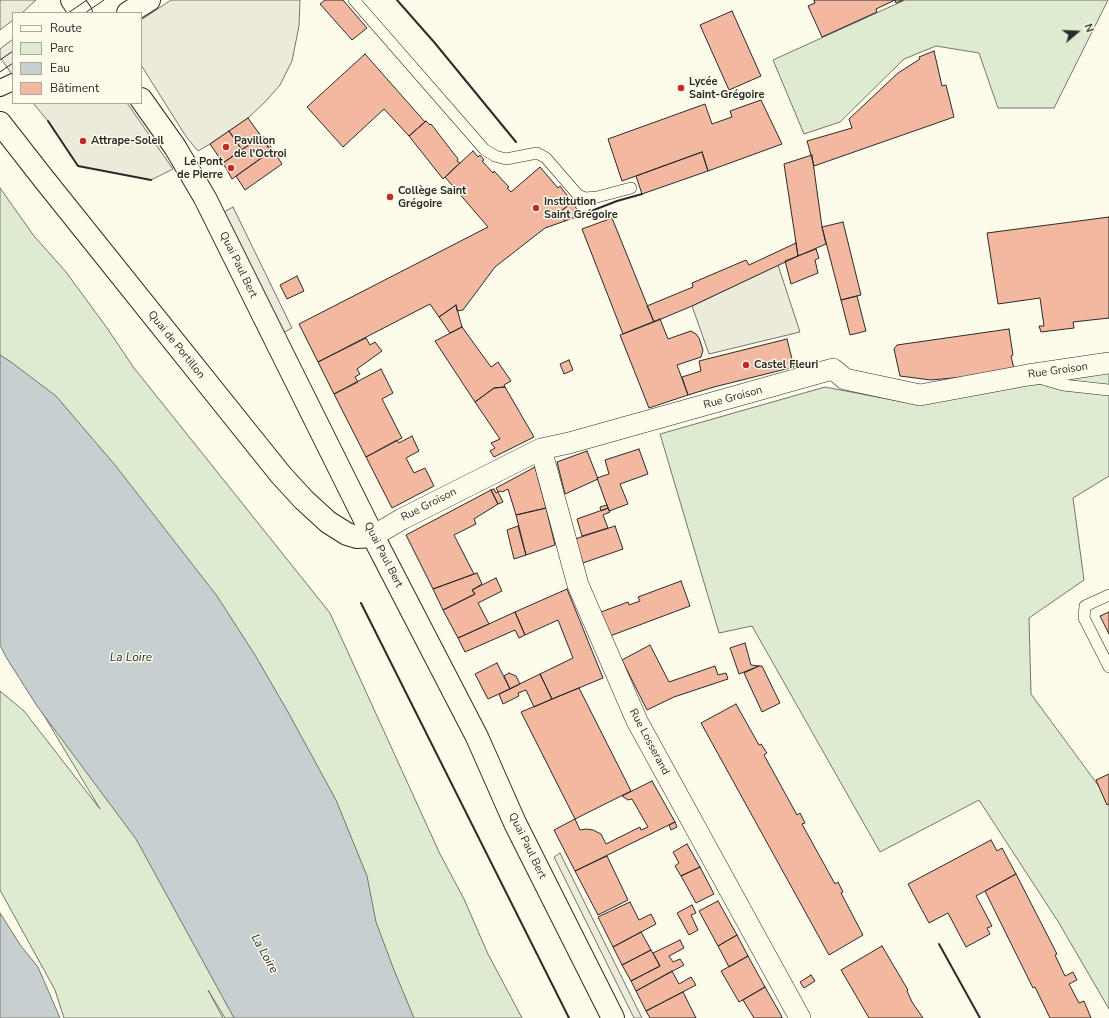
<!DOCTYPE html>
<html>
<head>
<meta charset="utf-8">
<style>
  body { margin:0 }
  #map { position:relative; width:1109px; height:1018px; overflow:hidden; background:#fdfbea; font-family:"Nunito Sans",sans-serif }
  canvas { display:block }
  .legend { position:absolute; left:12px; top:12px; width:130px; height:92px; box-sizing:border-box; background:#fdfbea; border:1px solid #a9a89e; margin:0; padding:5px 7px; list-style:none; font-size:12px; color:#2b2b2b }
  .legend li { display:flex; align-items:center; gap:8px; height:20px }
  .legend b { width:20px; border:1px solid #a9a89e }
  .north { position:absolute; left:1057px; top:12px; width:40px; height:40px; -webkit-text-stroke:3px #fdfbea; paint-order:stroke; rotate:71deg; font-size:11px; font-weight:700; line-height:16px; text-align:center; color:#2b2b2b }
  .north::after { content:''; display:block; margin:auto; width:14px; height:18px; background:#2b2b2b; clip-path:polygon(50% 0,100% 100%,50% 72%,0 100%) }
</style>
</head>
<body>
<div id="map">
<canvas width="1109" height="1018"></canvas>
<ul class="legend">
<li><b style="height:5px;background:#fdfbea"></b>Route</li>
<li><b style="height:11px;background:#deebd1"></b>Parc</li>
<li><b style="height:11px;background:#c7d0d0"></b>Eau</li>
<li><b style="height:11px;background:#f2b8a0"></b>Bâtiment</li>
</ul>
<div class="north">N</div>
</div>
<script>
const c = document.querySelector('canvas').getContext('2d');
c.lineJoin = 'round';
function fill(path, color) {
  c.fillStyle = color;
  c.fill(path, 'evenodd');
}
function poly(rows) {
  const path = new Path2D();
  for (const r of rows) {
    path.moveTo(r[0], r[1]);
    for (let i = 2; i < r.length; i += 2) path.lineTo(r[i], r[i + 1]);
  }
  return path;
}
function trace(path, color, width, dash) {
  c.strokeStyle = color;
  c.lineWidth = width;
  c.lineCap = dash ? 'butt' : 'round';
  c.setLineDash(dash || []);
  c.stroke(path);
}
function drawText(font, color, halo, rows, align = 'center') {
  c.font = font + ' "Nunito Sans",sans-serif';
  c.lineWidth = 3;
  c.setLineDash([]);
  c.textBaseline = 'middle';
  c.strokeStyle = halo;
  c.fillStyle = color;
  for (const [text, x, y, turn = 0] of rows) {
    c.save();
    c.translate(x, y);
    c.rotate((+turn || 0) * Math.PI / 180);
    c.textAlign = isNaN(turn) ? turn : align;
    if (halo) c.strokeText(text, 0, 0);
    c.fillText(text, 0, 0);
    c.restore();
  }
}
const green = poly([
  [905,0,1108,0,1054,108,998,108,979,53,936,46,904,59,840,122,804,134,773,60,905,0],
  [0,188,34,236,66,272,107,328,134,368,330,613,440,854,464,899,488,954,522,1018,225,1018,208,990,223,1018,64,1018,55,990,0,890,0,691,24,711,100,809,0,642,0,188],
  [1109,368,1109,476,1073,498,1084,580,1029,618,1031,694,1109,800,1109,1009,1059,923,979,800,880,852,752,626,719,633,660,434,825,387,919,405,1109,368]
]);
const parking = poly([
  [0,0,36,0,22,13,13,13,13,20,0,30,0,0],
  [171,0,300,0,299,26,292,61,280,85,264,103,248,118,210,144,198,151,187,138,141,65,141,20,171,0],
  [13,39,13,76,0,57,0,49,13,39],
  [33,103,127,103,173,169,151,180,78,166,48,121,33,103],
  [233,207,292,328,283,333,224,212,233,207],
  [778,265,800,332,709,354,692,306,778,265],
  [560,853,642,1018,634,1018,554,857,560,853]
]);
const water = poly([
  [0,355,11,362,56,396,115,465,217,596,255,655,288,712,336,800,367,876,376,922,394,970,414,1018,234,1018,136,839,37,706,6,657,0,645,0,355],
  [0,913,21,946,38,967,60,1018,0,1018,0,913]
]);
const building = poly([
  [325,0,343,0,367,28,352,40,320,4,325,0],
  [814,0,903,0,896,3,895,0,876,9,877,12,822,37,808,6,815,3,814,0],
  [732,11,761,76,729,90,700,25,732,11],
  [934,51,942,86,946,85,954,117,814,166,807,141,852,128,849,119,898,73,920,59,919,57,934,51],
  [365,54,425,122,409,136,384,109,343,147,307,107,365,54],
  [761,100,782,144,708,171,702,152,622,181,608,139,705,104,712,124,732,117,730,111,761,100],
  [248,118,261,136,242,150,229,131,248,118],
  [426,121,430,125,431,124,458,159,457,161,460,163,443,179,409,136,426,121],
  [229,131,242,150,223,163,210,144,229,131],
  [261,136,271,151,232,179,223,163,261,136],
  [264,137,273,150,271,151,261,138,264,137],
  [273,150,282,164,245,190,236,176,273,150],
  [473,151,478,157,480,155,484,160,482,161,493,173,494,171,509,187,507,188,511,192,540,167,558,188,560,186,572,202,559,213,565,221,545,228,495,267,463,310,457,311,456,305,439,317,430,304,318,362,299,324,488,227,445,177,473,151],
  [702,152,708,171,642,194,636,176,702,152],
  [812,155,822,227,826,244,798,256,784,164,812,155],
  [572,202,581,215,565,221,559,213,572,202],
  [1109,217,1109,318,1073,322,1074,328,1041,332,1039,326,1044,326,1040,298,998,304,987,233,1109,217],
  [612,218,654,322,623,334,582,229,612,218],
  [843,222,861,295,841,300,822,227,843,222],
  [796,243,798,256,692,306,654,322,647,306,693,287,692,283,746,260,749,265,796,243],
  [816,249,819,258,815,260,818,273,791,284,785,261,816,249],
  [297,276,304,291,287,299,280,285,297,276],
  [857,296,866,331,850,335,841,300,857,296],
  [456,305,462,327,450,333,439,317,456,305],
  [660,319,668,339,691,331,696,334,699,338,703,350,701,357,677,365,688,395,649,408,620,335,660,319],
  [462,327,491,367,498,362,511,381,504,385,505,387,494,388,475,402,435,341,462,327],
  [1009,329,1013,355,1011,356,1014,369,974,376,931,380,900,376,894,349,897,345,1009,329],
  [366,338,370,345,375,342,382,351,357,369,360,374,355,377,358,382,334,394,318,362,366,338],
  [787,339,794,367,714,387,688,395,682,377,701,371,699,361,787,339],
  [569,360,573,370,564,374,560,364,569,360],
  [381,369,393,393,382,399,402,438,366,457,334,394,381,369],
  [505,387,534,437,494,457,490,451,495,448,491,443,500,439,475,402,494,388,505,387],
  [412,436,419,451,406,458,414,473,425,468,434,486,392,508,366,457,397,440,399,443,412,436],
  [639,449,648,474,620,484,628,504,609,511,597,478,609,474,605,460,639,449],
  [587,451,598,479,565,494,557,462,587,451],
  [535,467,546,508,516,515,508,489,502,492,500,491,498,492,496,488,535,467],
  [494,489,496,493,498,492,503,502,498,504,491,490,494,489],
  [491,490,498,504,474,519,476,524,454,535,474,574,433,589,406,535,491,490],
  [607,505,608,508,601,511,600,507,607,505],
  [546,508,555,545,526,555,516,515,546,508],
  [608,508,610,512,603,515,608,528,582,536,577,519,608,508],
  [518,526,526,555,514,559,507,530,518,526],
  [615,526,623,549,583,563,575,539,615,526],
  [477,573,482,584,472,590,475,594,443,610,433,589,477,573],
  [496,578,502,591,478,603,489,624,458,638,443,610,475,594,472,590,496,578],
  [681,581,690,606,610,636,601,612,628,602,629,605,640,601,638,597,681,581],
  [567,589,603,678,552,699,540,674,573,658,558,620,525,635,515,612,567,589],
  [515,612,525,635,519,638,515,630,465,652,458,638,515,612],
  [1109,612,1109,634,1100,616,1109,612],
  [745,643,751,665,759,666,739,674,730,648,745,643],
  [650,645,669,682,715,666,718,675,726,673,728,679,674,697,647,710,622,660,650,645],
  [497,663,510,689,488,699,475,674,497,663],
  [759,666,762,666,780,703,762,712,744,673,759,666],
  [509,673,516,676,520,684,510,689,504,676,509,673],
  [540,674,552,699,534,707,526,690,518,693,519,696,503,704,499,694,540,674],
  [579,688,631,791,575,819,521,712,579,688],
  [736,704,759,745,761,744,767,753,764,755,797,815,800,813,805,823,802,824,835,884,838,882,843,892,841,893,863,935,829,955,701,723,736,704],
  [1109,774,1109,804,1107,805,1096,780,1109,774],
  [652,781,675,822,575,871,554,830,575,819,580,830,586,829,593,830,601,834,606,844,640,827,641,830,648,827,632,799,628,800,622,796,652,781],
  [675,822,677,827,671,830,669,825,675,822],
  [991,840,997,851,1002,848,1016,874,976,896,992,926,987,928,990,934,966,947,948,913,929,923,908,884,991,840],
  [687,844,700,867,681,876,675,866,679,863,673,852,687,844],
  [607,856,628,900,598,915,575,871,607,856],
  [700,867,714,894,696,903,681,876,700,867],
  [1016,874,1057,954,1055,955,1065,976,1073,972,1077,980,1069,984,1079,1003,1084,1001,1091,1018,1050,1018,1035,987,1033,988,985,891,1016,874],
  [718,901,737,935,718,946,699,911,718,901],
  [630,902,639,920,651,914,656,924,613,947,598,917,630,902],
  [692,905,696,913,691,915,698,930,689,935,677,913,692,905],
  [641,932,651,950,622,965,613,947,641,932],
  [737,935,748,956,729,967,718,946,737,935],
  [680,940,684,948,669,956,673,962,680,959,684,965,636,991,631,981,660,966,653,953,680,940],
  [882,946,908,990,907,991,912,1002,923,1018,869,1018,841,970,882,946],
  [651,950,660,966,631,981,622,965,651,950],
  [748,956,765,987,739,1002,721,971,748,956],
  [672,971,679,984,691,977,696,985,646,1011,636,991,672,971],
  [811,975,815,981,804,988,800,982,811,975],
  [765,987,781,1015,782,1018,754,1018,743,1000,765,987],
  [683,992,696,1018,650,1018,646,1011,683,992]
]);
const service = poly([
  [354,0,484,149,495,156,506,159,537,153,546,158,578,195,585,198,597,197,631,188],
  [1039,378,1063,385,1109,390],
  [1109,595,1085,606,1084,618,1109,667]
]);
const pedestrian = poly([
  [0,88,13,82]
]);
const minor = poly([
  [541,449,578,585,637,721,800,1018],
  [373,536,402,519,541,449,569,443,833,369,845,379,920,395,1028,375,1109,363]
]);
const secondary = poly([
  [72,0,81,13],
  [128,13,149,0],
  [141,99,175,147,205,198,373,536]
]);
const primary = poly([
  [0,123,43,178,281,475,304,500,328,522,347,534,357,537,373,536,477,737,515,823,613,1018]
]);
const tram = poly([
  [68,13,87,0],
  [85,13,104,0],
  [0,60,13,51],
  [0,72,13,63]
]);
const wall = poly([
  [397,0,434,42,516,142],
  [48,121,78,166,151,180],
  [581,215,617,201,642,194],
  [361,603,569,1018],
  [939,944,980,1018]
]);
const markers = [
  [681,88,4,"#c62828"],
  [83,141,4,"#c62828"],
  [226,147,4,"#c62828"],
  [231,168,4,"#c62828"],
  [390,197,4,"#c62828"],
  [536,208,4,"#c62828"],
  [746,365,4,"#c62828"]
];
const poiNames = [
  ["Lycée",689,82],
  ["Saint-Grégoire",689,95],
  ["Attrape-Soleil",91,141],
  ["Pavillon",234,141],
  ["de l'Octroi",234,154],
  ["Le Pont",223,162,"right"],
  ["de Pierre",223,175,"right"],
  ["Collège Saint",398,191],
  ["Grégoire",398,204],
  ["Institution",544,202],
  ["Saint Grégoire",544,215],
  ["Castel Fleuri",754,365]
];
const streetNames = [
  ["Quai Paul Bert",238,265,64],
  ["Quai de Portillon",176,345,51],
  ["Rue Groison",1058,371,-8],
  ["Rue Groison",733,398,-15],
  ["Rue Groison",429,505,-27],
  ["Quai Paul Bert",383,555,63],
  ["Rue Losserand",649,742,62],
  ["Quai Paul Bert",527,846,64]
];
const waterNames = [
  ["La Loire",131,658],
  ["La Loire",264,954,61]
];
fill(green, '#deebd1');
trace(green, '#74746e', 1);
fill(parking, '#eceadb');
trace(parking, '#74746e', 1);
fill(water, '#c7d0d0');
trace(water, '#74746e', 1);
fill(building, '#f2b8a0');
trace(building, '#2b2b2b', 1);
trace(service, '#2b2b2b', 12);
trace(pedestrian, '#2b2b2b', 18);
trace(minor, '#2b2b2b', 22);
trace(secondary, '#2b2b2b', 24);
trace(primary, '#2b2b2b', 24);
trace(service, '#fdfbea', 11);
trace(pedestrian, '#fdfbea', 16);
trace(minor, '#fdfbea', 21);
trace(secondary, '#fdfbea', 22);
trace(primary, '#fdfbea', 22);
trace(tram, '#2b2b2b', 1);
trace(wall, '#2b2b2b', 2);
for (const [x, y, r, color] of markers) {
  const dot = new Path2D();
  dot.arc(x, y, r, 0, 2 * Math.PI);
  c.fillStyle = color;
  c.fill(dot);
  trace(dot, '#fdfbea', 1.5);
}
drawText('bold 11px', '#2b2b2b', '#fdfbea', poiNames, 'left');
drawText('11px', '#2b2b2b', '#fdfbea', streetNames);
drawText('italic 12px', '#2b2b2b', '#fdfbea', waterNames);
</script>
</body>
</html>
